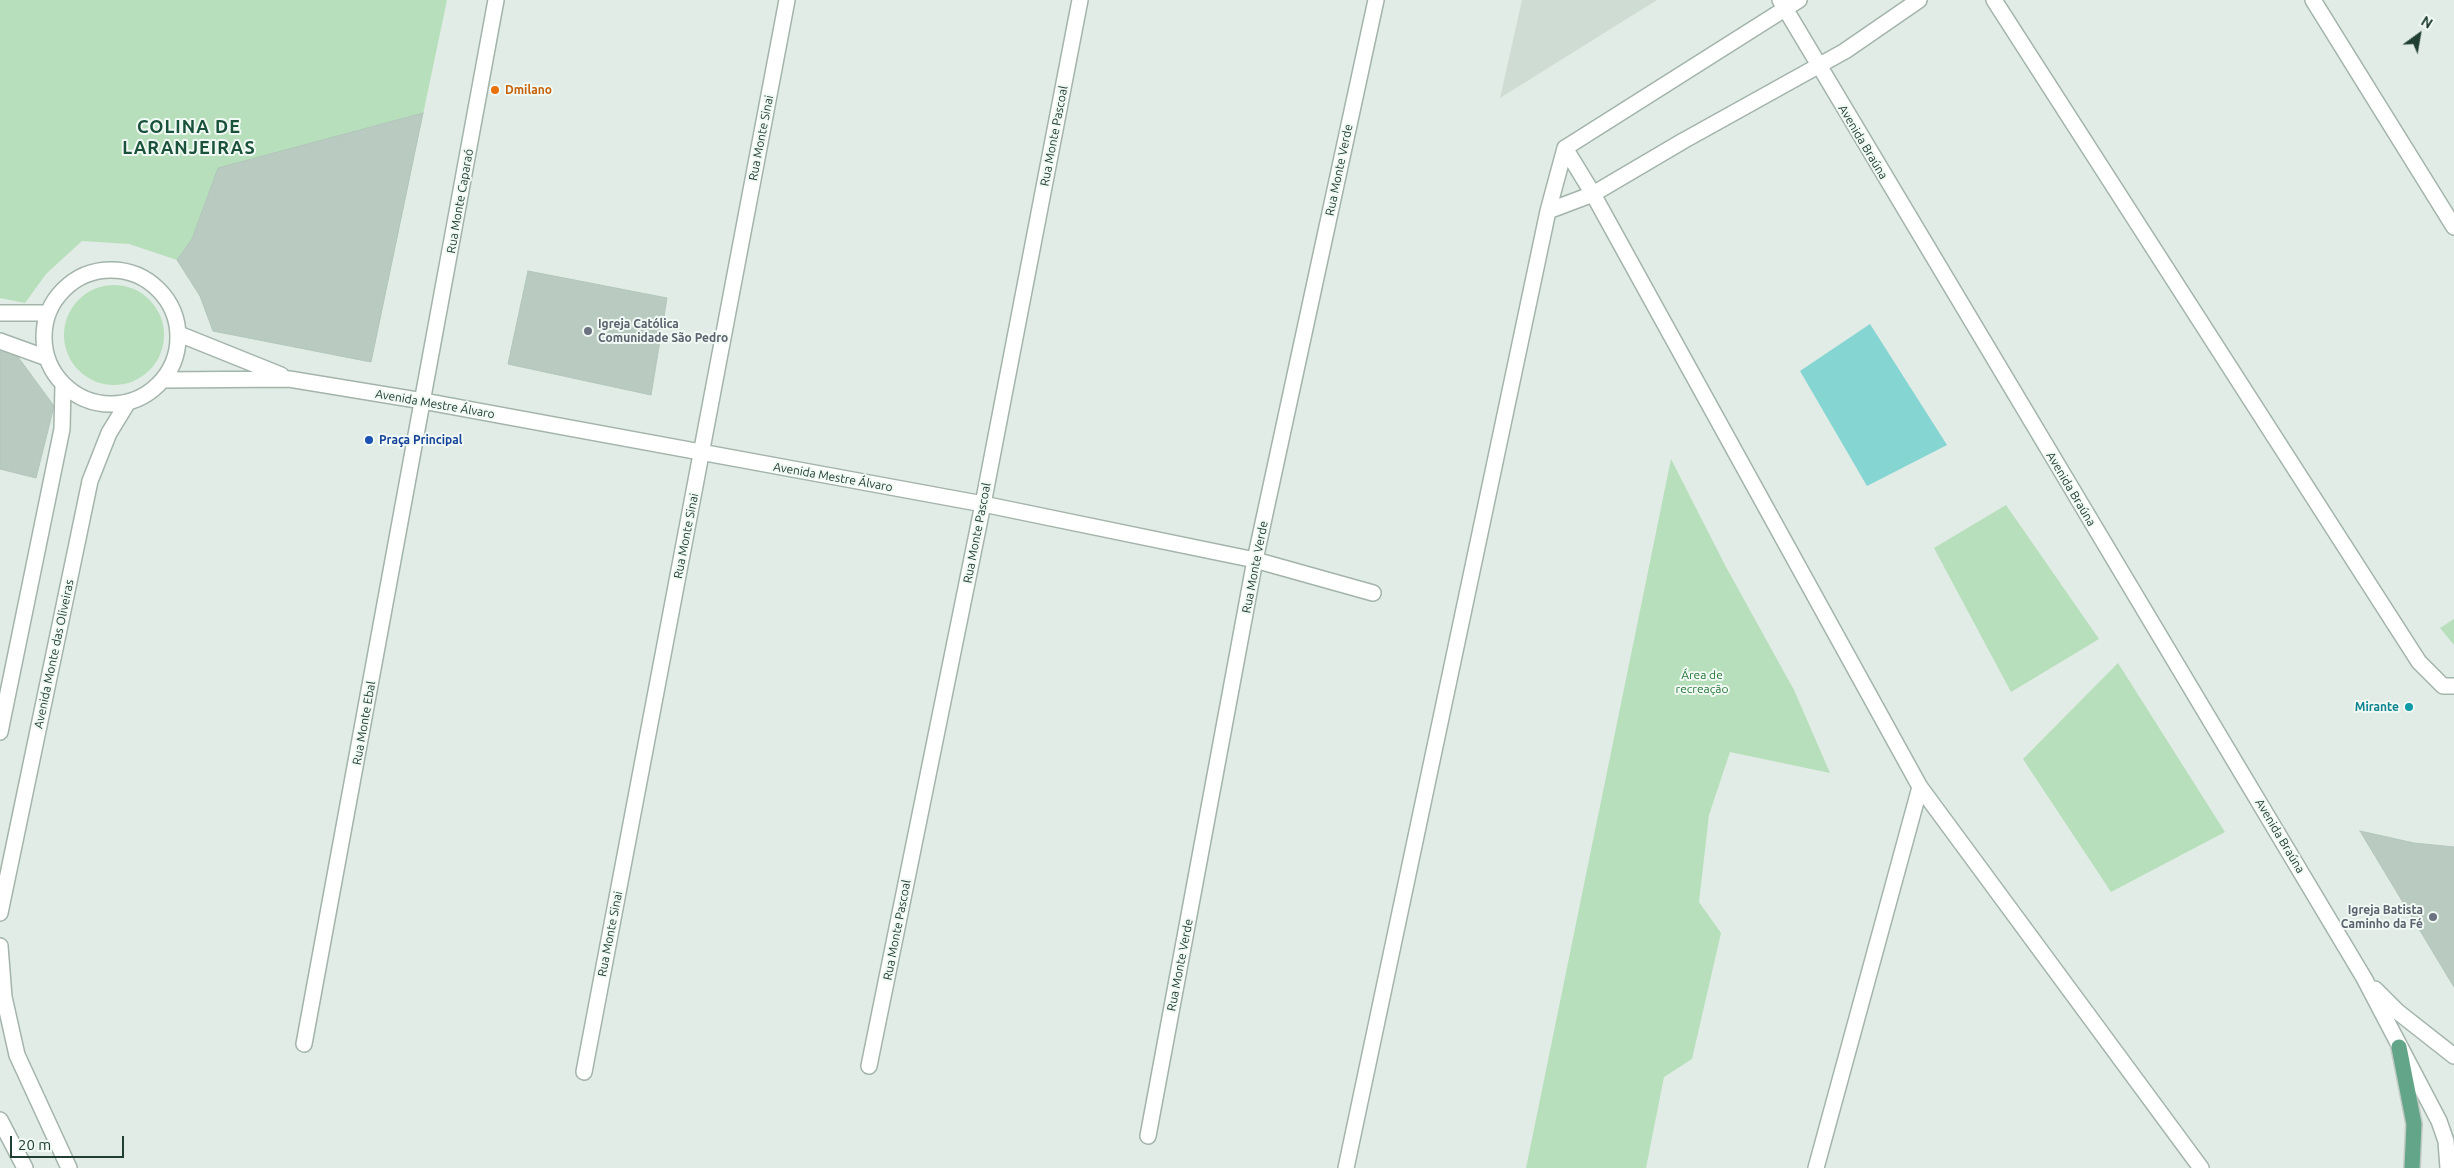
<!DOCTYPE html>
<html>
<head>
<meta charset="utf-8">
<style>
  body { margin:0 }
  #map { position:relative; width:2454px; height:1168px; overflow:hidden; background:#e0ece5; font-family:Ubuntu,sans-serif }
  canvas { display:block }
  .north { position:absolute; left:2394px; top:10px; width:50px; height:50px; -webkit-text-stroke:4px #f1f9f4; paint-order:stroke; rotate:32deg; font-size:14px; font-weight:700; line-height:20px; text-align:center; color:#203e31 }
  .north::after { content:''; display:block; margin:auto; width:18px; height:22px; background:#203e31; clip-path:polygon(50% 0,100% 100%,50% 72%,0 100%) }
  .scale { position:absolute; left:10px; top:1136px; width:114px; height:22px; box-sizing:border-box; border:2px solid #203e31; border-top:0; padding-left:6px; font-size:15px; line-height:18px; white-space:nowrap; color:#203e31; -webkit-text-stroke:4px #f1f9f4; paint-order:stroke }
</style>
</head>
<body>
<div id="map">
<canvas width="2454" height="1168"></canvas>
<div class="north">N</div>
<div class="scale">20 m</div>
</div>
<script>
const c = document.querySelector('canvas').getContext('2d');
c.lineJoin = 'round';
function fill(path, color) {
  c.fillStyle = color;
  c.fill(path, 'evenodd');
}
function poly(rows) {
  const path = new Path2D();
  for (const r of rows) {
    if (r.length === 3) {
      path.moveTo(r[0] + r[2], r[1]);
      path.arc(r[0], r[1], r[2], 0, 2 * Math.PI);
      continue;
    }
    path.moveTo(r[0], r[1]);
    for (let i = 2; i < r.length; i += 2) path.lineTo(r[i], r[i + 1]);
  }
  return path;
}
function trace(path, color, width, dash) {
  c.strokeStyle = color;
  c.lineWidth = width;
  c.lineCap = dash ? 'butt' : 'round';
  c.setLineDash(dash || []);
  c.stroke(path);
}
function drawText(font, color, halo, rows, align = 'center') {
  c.font = font + ' Ubuntu,sans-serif';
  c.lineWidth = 4;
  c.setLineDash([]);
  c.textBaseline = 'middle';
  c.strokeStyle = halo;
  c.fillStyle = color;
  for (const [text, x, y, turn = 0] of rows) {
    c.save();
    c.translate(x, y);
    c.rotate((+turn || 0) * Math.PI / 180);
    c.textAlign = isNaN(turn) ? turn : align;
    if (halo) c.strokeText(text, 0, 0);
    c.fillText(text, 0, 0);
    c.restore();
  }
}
const built = poly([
  [1522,0,1657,0,1500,98]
]);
const green = poly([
  [0,0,447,0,371,362,213,331,200,296,177,260,129,244,82,241,46,274,25,303,0,298],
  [114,335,50],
  [1671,459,1726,567,1794,690,1830,773,1730,752,1709,815,1699,902,1721,933,1692,1059,1664,1077,1646,1168,1526,1168],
  [2006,505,2099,639,2011,692,1934,548],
  [2454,619,2454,645,2440,628],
  [2118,663,2225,832,2111,892,2023,759]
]);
const water = poly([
  [1870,324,1947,445,1867,486,1800,371]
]);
const building = poly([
  [423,113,371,362,213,331,200,296,177,260,192,239,218,168,423,113],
  [528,271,667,298,651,395,508,364,528,271],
  [0,344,10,346,54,406,36,478,0,469,0,344],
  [2360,831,2414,843,2454,847,2454,987,2360,831]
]);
const minor = poly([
  [1780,0,2364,978,2439,1121,2446,1141,2448,1168],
  [1994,0,2419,662,2443,686,2454,686],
  [2313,0,2454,227],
  [1565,148,1593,194,1920,787,2201,1168],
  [1548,211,1593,194,1683,141,1845,51,1919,0],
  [111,337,67],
  [0,313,48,313],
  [179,334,281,375],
  [0,341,47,358],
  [164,380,289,379,423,401,983,504,1255,560,1373,593],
  [0,732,62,429,63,385],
  [0,913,90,481,109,433,128,402],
  [0,946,4,997,17,1055,69,1168],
  [2375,989,2398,1012,2454,1056],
  [304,1044,496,0],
  [869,1066,983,504,1080,0],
  [584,1072,787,0],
  [0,1120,25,1168],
  [1148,1136,1255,560,1376,0],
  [1346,1168,1548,211,1565,148,1799,0],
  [1816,1168,1920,787]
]);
const major = poly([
  [2399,1047,2414,1124,2412,1168]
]);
const markers = [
  [495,90,5,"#e8710a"],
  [588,331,5,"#6b7280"],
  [369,440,5,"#1a4fb4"],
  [2409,707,5,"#0f9aa8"],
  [2433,917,5,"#6b7280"]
];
const foodNames = [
  ["Dmilano",505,90]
];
const streetNames = [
  ["Rua Monte Pascoal",1054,136,-79],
  ["Rua Monte Sinai",761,138,-79],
  ["Avenida Braúna",1863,142,59],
  ["Rua Monte Verde",1339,170,-78],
  ["Rua Monte Caparaó",460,201,-80],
  ["Avenida Mestre Álvaro",435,404,10],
  ["Avenida Mestre Álvaro",833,477,10],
  ["Avenida Braúna",2071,489,59],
  ["Rua Monte Pascoal",977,533,-79],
  ["Rua Monte Sinai",686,536,-79],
  ["Rua Monte Verde",1255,567,-79],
  ["Avenida Monte das Oliveiras",54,654,-78],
  ["Rua Monte Ebal",364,723,-80],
  ["Avenida Braúna",2280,836,59],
  ["Rua Monte Pascoal",897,930,-79],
  ["Rua Monte Sinai",610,934,-79],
  ["Rua Monte Verde",1180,965,-79]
];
const worshipNames = [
  ["Igreja Católica",598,324],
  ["Comunidade São Pedro",598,338],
  ["Igreja Batista",2423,910,"right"],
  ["Caminho da Fé",2423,924,"right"]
];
const transitNames = [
  ["Praça Principal",379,440]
];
const parkNames = [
  ["Área de",1702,675],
  ["recreação",1702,689]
];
const cultureNames = [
  ["Mirante",2399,707]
];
const districtNames = [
  ["COLINA DE",189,127],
  ["LARANJEIRAS",189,148]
];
fill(built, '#cfdcd4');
fill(green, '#b8dfbb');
fill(water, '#85d5d3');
fill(building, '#b9cac0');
trace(building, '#b2c6bb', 1);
trace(minor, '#a3b4ab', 18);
trace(major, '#c1c9c5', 18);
trace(minor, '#fff', 15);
trace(major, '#62a588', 15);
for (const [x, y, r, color] of markers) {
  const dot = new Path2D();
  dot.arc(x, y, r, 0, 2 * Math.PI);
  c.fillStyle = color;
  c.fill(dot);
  trace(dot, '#f1f9f4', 2);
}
drawText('bold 12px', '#c56008', '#f1f9f4', foodNames, 'left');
drawText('12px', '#203e31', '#f1f9f4', streetNames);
drawText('bold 12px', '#5b616d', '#f1f9f4', worshipNames, 'left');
drawText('bold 12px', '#164399', '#f1f9f4', transitNames, 'left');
drawText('12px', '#277738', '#f1f9f4', parkNames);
drawText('bold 12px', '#0d838f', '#f1f9f4', cultureNames, 'right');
c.letterSpacing = '1px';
drawText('bold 18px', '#1a513a', '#f1f9f4', districtNames);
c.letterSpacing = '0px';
</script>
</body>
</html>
